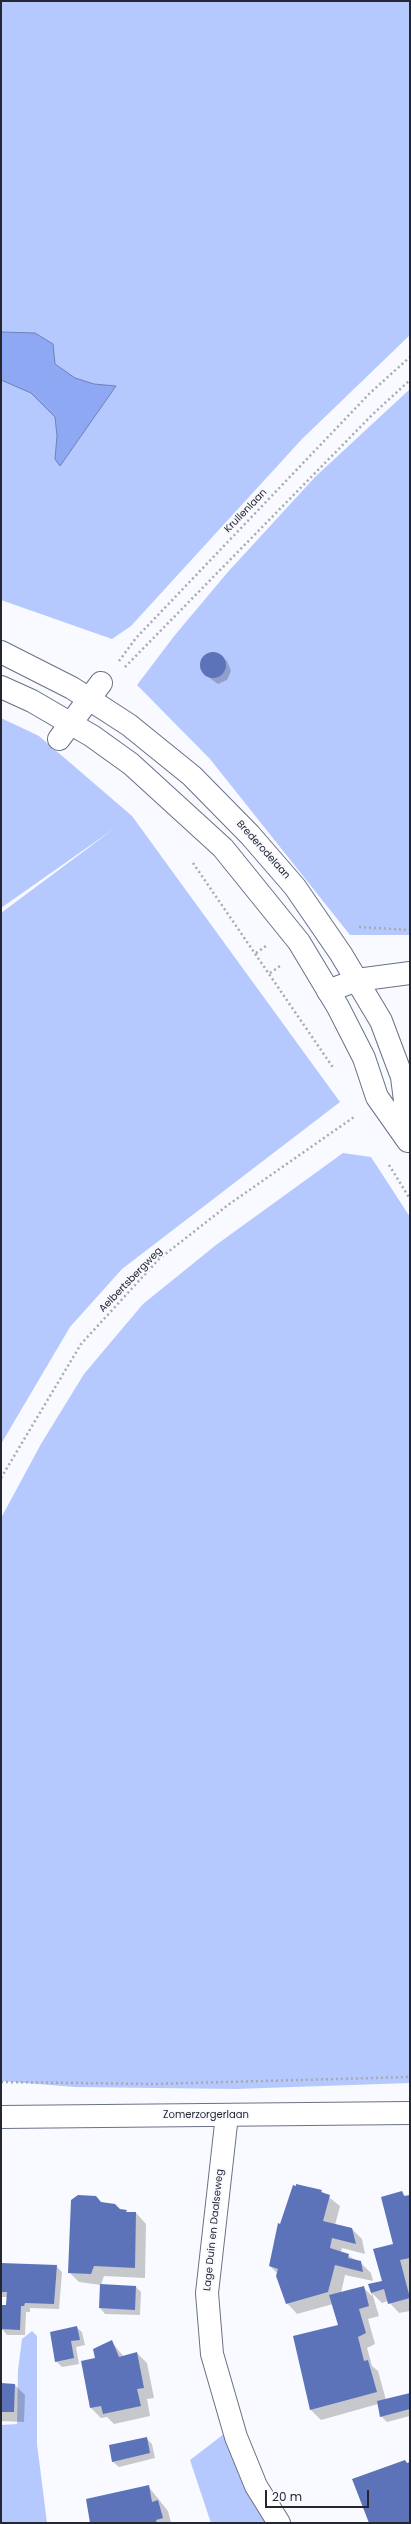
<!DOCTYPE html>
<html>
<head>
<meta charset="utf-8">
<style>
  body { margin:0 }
  #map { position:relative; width:411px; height:2524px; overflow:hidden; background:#f8faff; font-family:Poppins,sans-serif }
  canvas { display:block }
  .frame { position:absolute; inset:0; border:2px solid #242730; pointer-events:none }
  .scale { position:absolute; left:265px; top:2490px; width:104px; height:18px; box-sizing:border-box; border:2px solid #242730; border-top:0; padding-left:5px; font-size:12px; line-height:14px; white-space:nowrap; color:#242730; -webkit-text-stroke:3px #f8faff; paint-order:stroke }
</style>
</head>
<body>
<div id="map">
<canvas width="411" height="2524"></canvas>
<div class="frame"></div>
<div class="scale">20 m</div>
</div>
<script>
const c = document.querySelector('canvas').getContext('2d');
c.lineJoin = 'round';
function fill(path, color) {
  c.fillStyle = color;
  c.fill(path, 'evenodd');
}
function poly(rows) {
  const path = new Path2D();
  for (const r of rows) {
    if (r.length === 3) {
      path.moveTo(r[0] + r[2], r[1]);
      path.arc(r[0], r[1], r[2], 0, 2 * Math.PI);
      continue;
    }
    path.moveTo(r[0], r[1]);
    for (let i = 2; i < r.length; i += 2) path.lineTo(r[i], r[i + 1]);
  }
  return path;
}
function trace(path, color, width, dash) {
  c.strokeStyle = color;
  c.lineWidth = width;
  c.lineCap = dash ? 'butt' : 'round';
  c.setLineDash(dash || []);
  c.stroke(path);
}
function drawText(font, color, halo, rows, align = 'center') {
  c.font = font + ' Poppins,sans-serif';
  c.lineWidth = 4;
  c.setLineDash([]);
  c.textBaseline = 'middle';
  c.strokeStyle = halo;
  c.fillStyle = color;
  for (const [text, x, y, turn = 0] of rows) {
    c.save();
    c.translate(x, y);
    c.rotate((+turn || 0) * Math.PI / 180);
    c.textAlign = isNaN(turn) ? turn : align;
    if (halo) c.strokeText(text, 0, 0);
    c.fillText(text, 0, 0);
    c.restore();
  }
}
const green = poly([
  [1,1,410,1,410,335,302,439,131,626,112,639,1,600],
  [410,389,410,935,350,935,210,759,137,685,175,635,227,573,315,477],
  [1,718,39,736,132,816,340,1102,122,1269,70,1327,1,1444,1,913,115,828,1,908],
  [343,1153,371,1157,410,1217,410,2083,236,2089,75,2087,1,2081,1,1518,41,1444,84,1374,143,1304,216,1245],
  [32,2331,37,2336,37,2444,47,2523,1,2523,1,2425,17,2424,18,2370,22,2339],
  [224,2434,265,2523,211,2523,190,2460]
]);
const water = poly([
  [1,332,35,333,53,344,55,364,75,378,94,384,116,386,60,466,55,459,57,436,55,417,31,393,1,380,1,332]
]);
const shadow = poly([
  [213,652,227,661,231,671,227,680,218,684,204,674,200,664,204,656],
  [321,2191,340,2206,335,2225,352,2229,362,2239,365,2254,342,2248,341,2252,360,2262,371,2273,373,2281,345,2275,341,2293,363,2287,372,2296,370,2285,383,2281,394,2244,402,2192,406,2197,410,2196,410,2311,399,2313,388,2301,382,2303,372,2293,379,2316,368,2319,375,2344,367,2348,372,2366,378,2371,386,2400,410,2394,410,2416,387,2422,381,2416,378,2404,321,2420,311,2410,339,2326,333,2304,297,2314,287,2303,278,2274,270,2266,281,2225],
  [102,2203,129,2213,136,2213,146,2224,145,2278,104,2276,101,2285,79,2282,69,2272],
  [1,2264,56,2266,62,2272,59,2309,30,2308,30,2312,26,2312,25,2335,7,2335,2,2329,7,2297,1,2297],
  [136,2287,141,2292,140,2315,105,2314,100,2308],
  [76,2327,82,2332,85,2345,76,2347,79,2364,62,2367,56,2361],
  [111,2341,124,2357,137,2353,147,2363,154,2398,147,2399,150,2416,114,2424,107,2417,101,2418,91,2408,82,2362,97,2359],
  [1,2384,15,2385,25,2395,24,2422,1,2421],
  [146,2438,152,2444,155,2458,119,2467,113,2462],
  [148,2486,168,2511,171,2523,91,2523]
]);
const building = poly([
  [213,665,13],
  [296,2184,322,2190,321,2192,330,2195,323,2221,352,2228,356,2244,332,2238,330,2248,349,2254,348,2258,361,2261,363,2272,335,2265,328,2292,286,2304,276,2276,278,2269,269,2266,278,2223,280,2224,293,2185,296,2186],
  [402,2191,404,2196,410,2195,410,2258,400,2260,410,2298,388,2304,384,2289,371,2293,368,2284,382,2281,373,2249,393,2244,381,2197],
  [78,2195,96,2196,101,2202,115,2204,120,2209,127,2210,126,2212,136,2212,135,2268,94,2266,91,2274,68,2273,71,2200],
  [1,2263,57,2265,54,2304,25,2303,24,2306,21,2306,20,2330,1,2329,2,2305,6,2305,7,2292,1,2292],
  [100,2284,136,2286,135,2310,99,2308],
  [364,2286,369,2306,359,2309,366,2333,358,2337,364,2361,368,2360,377,2392,310,2410,293,2336,338,2325,329,2295],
  [77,2326,80,2340,71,2341,74,2358,55,2362,50,2332],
  [112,2340,119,2357,137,2352,144,2388,137,2389,141,2406,103,2414,101,2406,90,2408,81,2361,95,2358,93,2349],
  [1,2383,15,2384,14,2412,1,2412],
  [410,2393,410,2409,380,2417,377,2401],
  [147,2437,150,2453,112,2462,109,2445],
  [405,2460,407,2463,410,2462,410,2523,369,2523,352,2479],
  [149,2485,152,2502,158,2500,163,2518,156,2520,157,2523,90,2523,86,2499]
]);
const path = poly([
  [119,661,136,638,370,393,410,357],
  [125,667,372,415,410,380],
  [193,863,334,1069],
  [359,927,410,930],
  [256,953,266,946],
  [270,973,280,966],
  [389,1165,410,1199],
  [1,1478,81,1344,159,1259,228,1205,354,1117],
  [1,2082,152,2084,410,2077]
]);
const street = poly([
  [59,739,101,683],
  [328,991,357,980,410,973],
  [227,2115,207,2293,212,2354,236,2437,256,2486,279,2523],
  [1,2117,410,2113]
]);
const secondary = poly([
  [1,652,72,688,129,725,192,776,250,835,295,887,341,954,381,1021,402,1077,410,1140],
  [1,687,32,701,92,736,131,764,223,848,299,942,338,1007,364,1058,377,1097,408,1141]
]);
const streetNames = [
  ["Krullenlaan",246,511,-46],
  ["Brederodelaan",263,850,48],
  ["Aelbertsbergweg",131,1280,-46],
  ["Zomerzorgerlaan",206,2115],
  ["Lage Duin en Daalseweg",214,2230,-84]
];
fill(green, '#b6c9fe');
fill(water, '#8fa8f3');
trace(water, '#6f81b8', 1);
fill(shadow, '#0003');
fill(building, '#5c73b9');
trace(street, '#697186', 24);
trace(secondary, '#697186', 24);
trace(path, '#a6a9af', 2.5, [2, 3]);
trace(street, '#fff', 22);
trace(secondary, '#fff', 22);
drawText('10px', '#242730', '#f8faff', streetNames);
</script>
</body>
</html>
